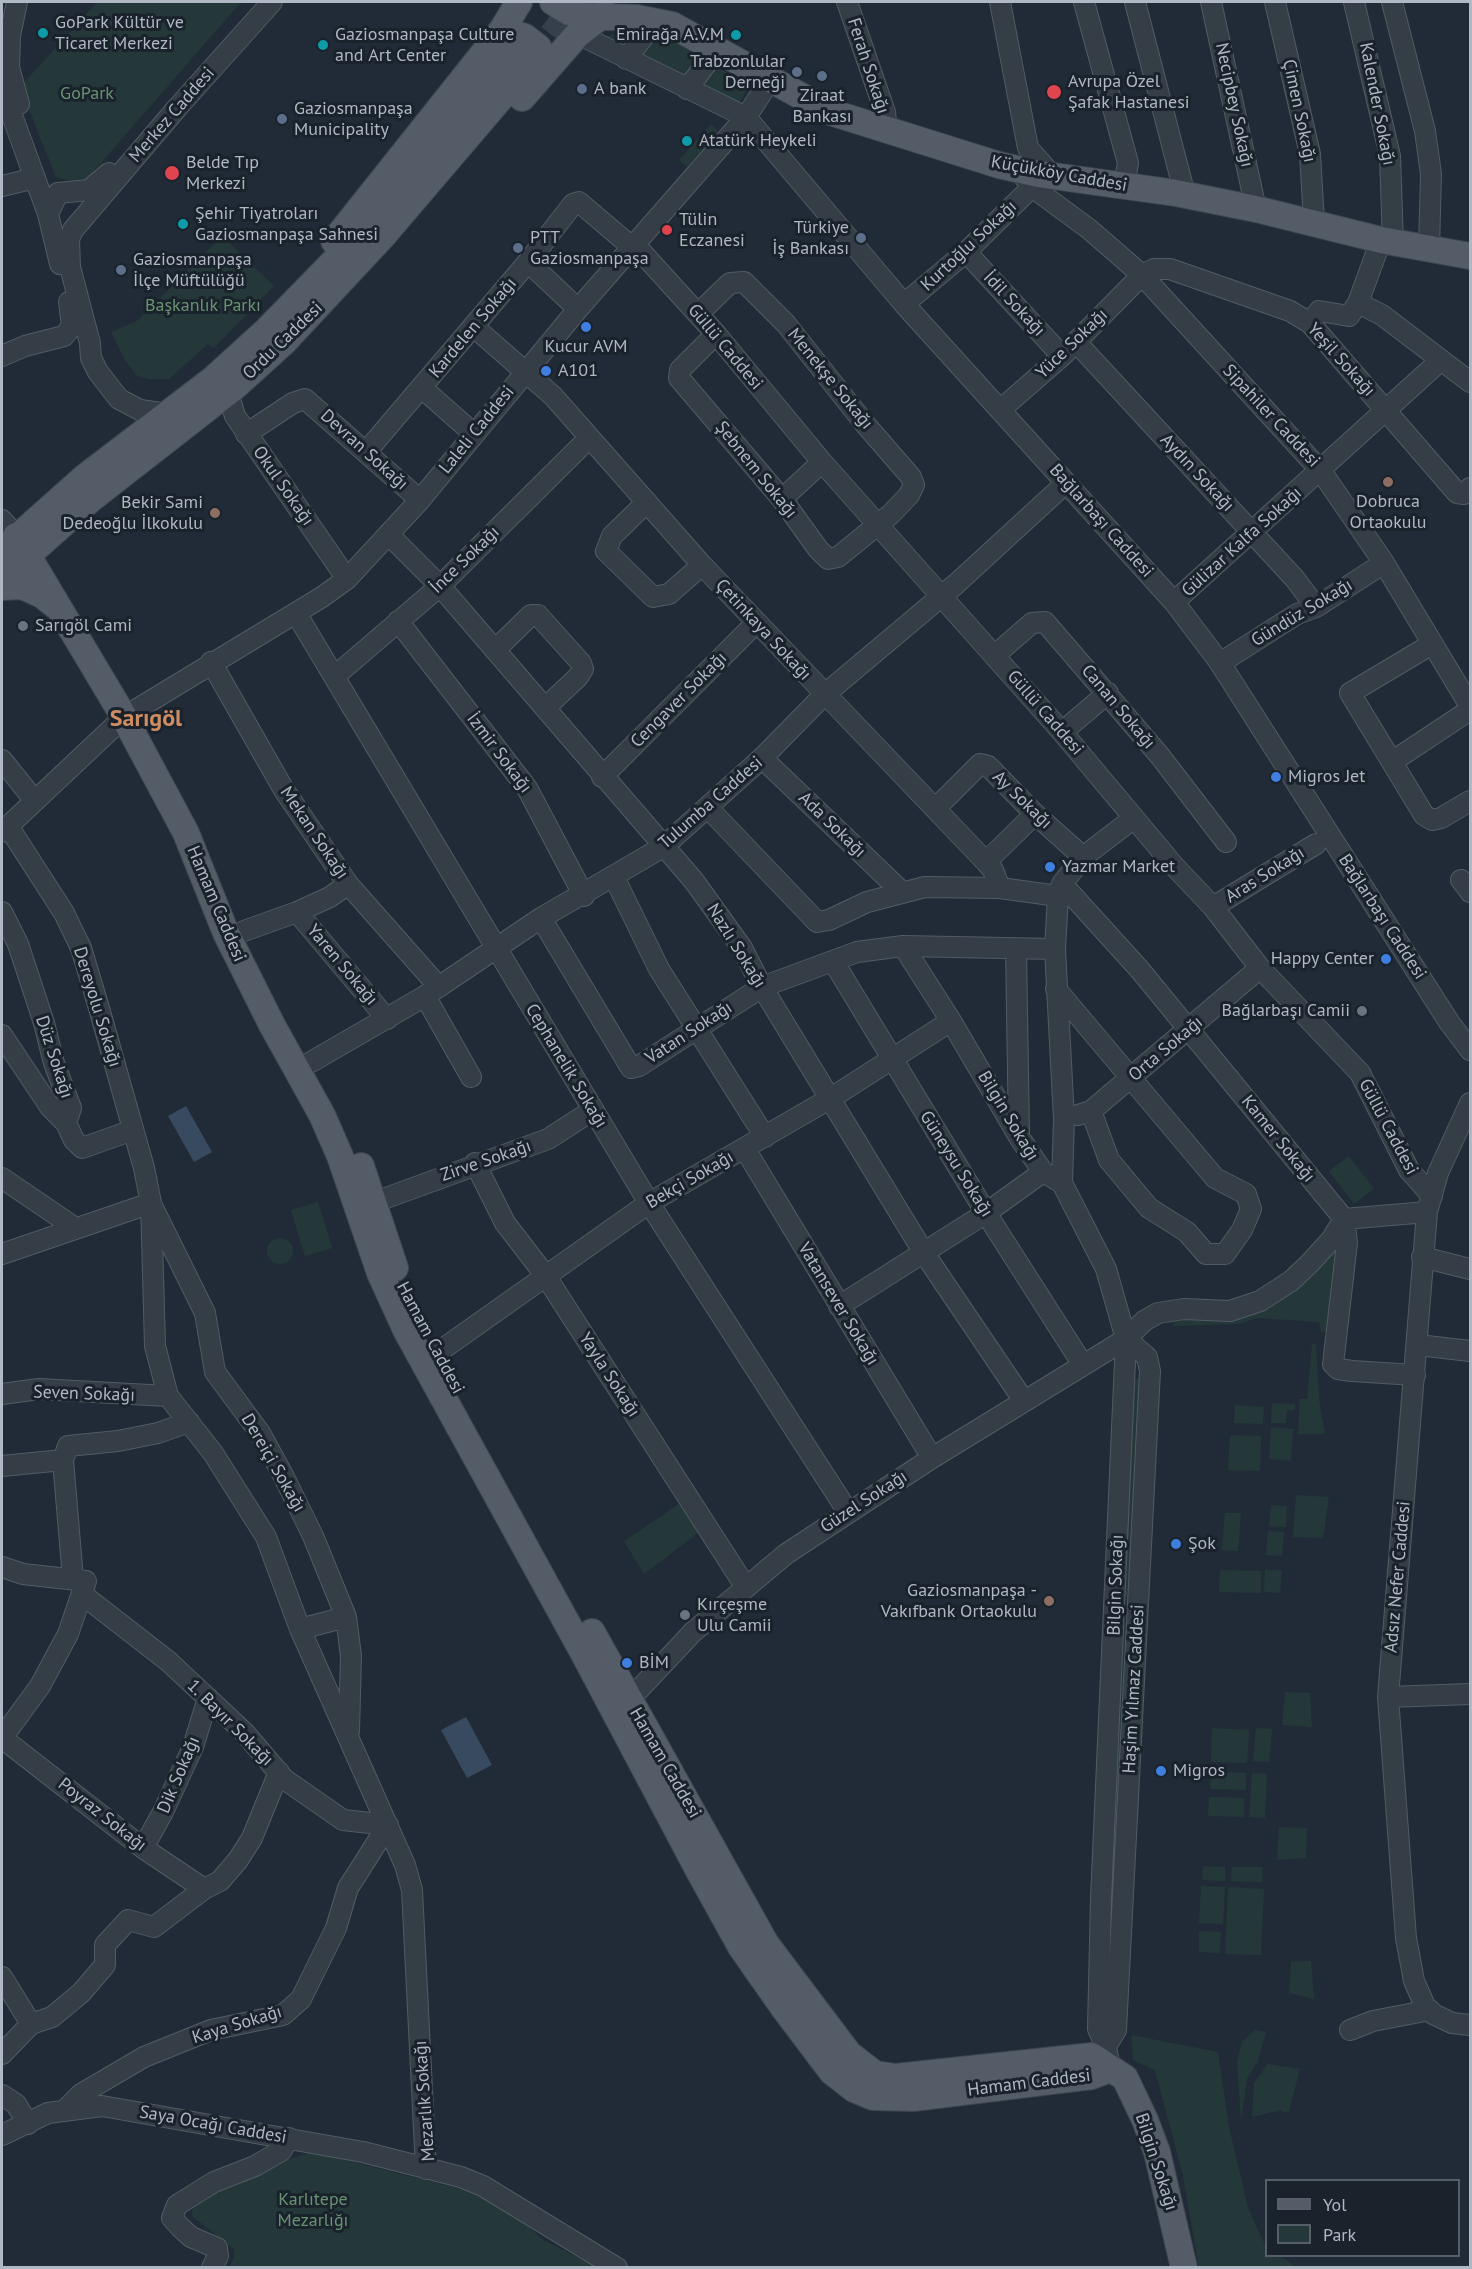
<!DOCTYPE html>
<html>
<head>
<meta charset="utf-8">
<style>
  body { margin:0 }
  #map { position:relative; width:1472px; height:2269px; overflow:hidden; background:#212b37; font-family:"PT Sans",sans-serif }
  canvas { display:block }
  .frame { position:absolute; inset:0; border:3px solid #afb8c4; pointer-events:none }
  .legend { position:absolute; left:1265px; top:2179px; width:195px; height:78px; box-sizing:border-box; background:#1a222c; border:2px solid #565e69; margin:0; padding:8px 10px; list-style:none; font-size:18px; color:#afb8c4 }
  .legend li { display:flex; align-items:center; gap:12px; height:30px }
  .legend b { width:30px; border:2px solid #565e69 }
</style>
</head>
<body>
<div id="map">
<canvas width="1472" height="2269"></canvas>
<div class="frame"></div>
<ul class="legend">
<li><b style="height:8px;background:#535c67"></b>Yol</li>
<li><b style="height:16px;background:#243839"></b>Park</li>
</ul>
</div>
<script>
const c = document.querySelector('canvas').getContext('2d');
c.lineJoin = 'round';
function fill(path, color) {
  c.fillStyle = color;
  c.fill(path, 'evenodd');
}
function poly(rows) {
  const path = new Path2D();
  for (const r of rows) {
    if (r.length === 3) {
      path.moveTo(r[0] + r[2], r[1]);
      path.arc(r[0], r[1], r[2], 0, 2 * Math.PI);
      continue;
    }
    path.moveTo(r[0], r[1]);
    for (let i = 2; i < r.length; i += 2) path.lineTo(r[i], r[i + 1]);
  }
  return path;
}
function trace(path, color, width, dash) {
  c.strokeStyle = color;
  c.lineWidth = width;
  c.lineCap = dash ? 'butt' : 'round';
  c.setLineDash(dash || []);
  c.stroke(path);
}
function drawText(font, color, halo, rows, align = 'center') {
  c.font = font + ' "PT Sans",sans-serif';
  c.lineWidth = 6;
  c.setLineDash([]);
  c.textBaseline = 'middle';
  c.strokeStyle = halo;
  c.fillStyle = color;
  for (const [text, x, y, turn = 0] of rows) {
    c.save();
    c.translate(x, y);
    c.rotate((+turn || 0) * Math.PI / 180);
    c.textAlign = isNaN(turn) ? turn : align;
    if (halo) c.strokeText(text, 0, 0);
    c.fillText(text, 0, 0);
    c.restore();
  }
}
const green = poly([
  [97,2,241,2,87,179,78,183,56,177,20,87],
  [643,29,624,54,596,40,628,30],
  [655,31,707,52,685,82,636,57],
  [716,64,747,90,735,110,694,88],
  [711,124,718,131,687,167,679,160],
  [222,236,274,286,214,348,208,344,169,379,148,379,136,375,125,360,111,332,137,321],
  [1349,1156,1374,1189,1354,1204,1329,1171],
  [318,1202,332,1248,305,1256,291,1210],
  [280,1251,13],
  [1339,1245,1330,1331,1321,1332,1319,1322,1257,1318,1239,1324,1172,1326,1177,1315,1248,1308],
  [1312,1344,1316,1344,1319,1399,1325,1434,1298,1434,1300,1399,1307,1399],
  [1135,1378,1140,1379,1128,1597,1123,1597],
  [1272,1403,1295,1404,1295,1410,1287,1410,1286,1423,1271,1423],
  [1235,1405,1264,1407,1263,1424,1234,1423],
  [1271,1427,1293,1429,1291,1461,1269,1459],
  [1230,1435,1261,1436,1260,1471,1228,1470],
  [1296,1495,1329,1497,1323,1538,1293,1537],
  [679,1504,698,1533,644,1574,624,1541],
  [1271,1505,1287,1506,1286,1527,1269,1526],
  [1225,1513,1241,1513,1238,1551,1222,1550],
  [1268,1531,1284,1532,1282,1556,1266,1555],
  [1220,1570,1261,1571,1261,1593,1219,1592],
  [1265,1570,1282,1570,1280,1593,1264,1592],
  [1123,1623,1127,1623,1107,2017,1103,2017],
  [1285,1692,1310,1693,1312,1727,1282,1725],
  [1212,1728,1249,1730,1247,1763,1211,1762],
  [1256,1728,1272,1729,1269,1762,1253,1761],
  [1211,1771,1246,1773,1246,1790,1210,1789],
  [1252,1773,1267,1774,1265,1818,1249,1817],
  [1209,1797,1244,1798,1244,1817,1208,1816],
  [1279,1827,1307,1828,1306,1858,1277,1860],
  [1203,1866,1225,1867,1225,1881,1202,1880],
  [1232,1867,1263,1867,1262,1882,1231,1881],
  [1201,1886,1225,1887,1223,1924,1199,1923],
  [1228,1887,1264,1889,1261,1955,1225,1954],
  [1199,1931,1221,1932,1220,1953,1199,1952],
  [1311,1961,1314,1999,1289,1993,1291,1962],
  [1255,2030,1266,2032,1258,2061,1247,2079,1241,2121,1237,2062,1242,2042],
  [1131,2035,1218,2052,1229,2127,1248,2208,1266,2247,1266,2256,1280,2256,1296,2267,1199,2267,1183,2176,1155,2070,1133,2060],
  [1268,2064,1300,2069,1289,2111,1284,2113,1282,2110,1252,2117,1254,2083],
  [313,2152,465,2190,510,2210,543,2240,597,2267,229,2267,234,2258,234,2249,192,2216,193,2202,286,2160]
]);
const water = poly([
  [186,1106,212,1152,194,1162,168,1116],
  [466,1717,492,1765,467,1778,441,1730]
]);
const majorTunnel = poly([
  [528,66,577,2]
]);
const minor = poly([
  [17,2,10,36,9,67,19,104],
  [847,2,885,112,887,131],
  [1000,2,1028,148,1051,174],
  [1084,2,1128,163,1124,186],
  [1135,2,1185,195],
  [1211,2,1256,209],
  [1275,2,1310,154,1314,222],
  [1354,2,1390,156,1393,243],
  [1392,2,1425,131,1431,174,1429,248],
  [586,38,746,117,904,304,1174,602,1220,663,1449,1022,1470,1050],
  [626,59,657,20],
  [2,88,48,214,60,264],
  [687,89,713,55],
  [1019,170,1032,187,1089,229,1142,275,1321,471,1384,563,1470,706],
  [2,186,35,178],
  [48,214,58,193,89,190,109,173],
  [1381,240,1358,303,1382,315,1470,382],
  [635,245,716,334,822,462,1062,732,1175,867,1213,907,1260,968,1360,1073,1409,1170,1432,1196],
  [966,252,1062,356],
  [528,262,578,309],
  [904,304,966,252,1032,187],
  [698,314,730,283,744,282,786,324,865,424,911,477,914,485,909,495,891,514,838,557,828,559,818,549,782,499,679,378,680,370,716,334],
  [1310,323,1319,311,1349,316,1358,303],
  [474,327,553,396,702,565,986,862,993,870,1000,888],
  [64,336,72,326,69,302],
  [1076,342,1295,579,1316,607],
  [2,356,25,346,64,336],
  [422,388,474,434],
  [232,389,229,396,235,416,347,579],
  [1000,410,1062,356,1142,275,1154,269,1170,269,1290,311,1310,323,1457,493,1464,494,1470,488],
  [169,414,140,410,119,399,98,372,91,358,90,343,70,267,69,239,73,230,177,108,272,2],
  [246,434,293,403,305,399,420,500],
  [366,452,528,262,573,204,579,202,633,248],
  [782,499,822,462],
  [647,502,612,536,606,551,653,597,669,594,702,565],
  [2,520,16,536],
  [389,535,440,586,694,881,742,948,762,987,924,1253,1024,1401],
  [1174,602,1441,360],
  [296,613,649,1203,848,1512],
  [398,621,527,788,584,896],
  [1432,644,1350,693,1424,815,1432,820,1441,818,1470,801],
  [496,649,531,615,538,615,581,663,583,669,578,677,546,707],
  [995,655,1032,623,1045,622,1160,756,1226,842],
  [211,662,284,790,348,884,439,987],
  [1220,663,1297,614,1316,607,1384,563],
  [335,676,440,586,589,438],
  [1062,732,1108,693],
  [762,758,902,892],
  [2,760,35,801],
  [1393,761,1470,710],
  [602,777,756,623],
  [936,808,980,764,988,766,1035,814,1083,857],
  [709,809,817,922,829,920,867,902,925,887,1000,888,1058,896],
  [8,826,64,913,81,948,99,1008,144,1168,151,1203,155,1346,168,1396,213,1453,266,1537,300,1629,405,1865,412,1890,426,2169],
  [2,832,124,717,322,597,347,579,420,500,578,309,746,117,763,91,761,75],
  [986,862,1035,814],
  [614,877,659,969,765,1137],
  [1461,880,1470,892],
  [1062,884,1140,970,1344,1219,1347,1243,1333,1364,1338,1369,1352,1371,1415,1375],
  [1213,907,1316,844],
  [2,912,18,944,44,1023,54,1063,71,1108,66,1123,74,1140,82,1148,133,1130],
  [297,912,387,1019],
  [541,918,631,1068,639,1066,762,987,857,952,903,946,1055,949],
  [244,931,297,912,330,897,348,884],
  [903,946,951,1021,1019,1137,1043,1172,1062,1183,1106,1269,1126,1339,1101,1898,1098,2029,1106,2046,1110,2069],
  [1016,949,1019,1135],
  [833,961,986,1213,1083,1365],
  [1056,989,1215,1178,1246,1194,1251,1209,1242,1230,1225,1254,1206,1254,1187,1232,1149,1208,1109,1160,1091,1111],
  [425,996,471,1077],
  [2,1035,50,1107,66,1123],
  [311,1062,425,996,541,918,663,847,762,758,824,695,956,584,1066,483],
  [1470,1103,1438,1173,1427,1212,1388,1697,1406,1938,1414,1981,1425,2006,1433,2014,1452,2023,1470,2025],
  [1078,1115,1091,1111,1260,968],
  [745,1149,932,1458],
  [475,1163,505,1223,545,1275,745,1586],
  [2,1178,74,1227],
  [1062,1183,1064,1119,1055,949,1058,896,1062,884,1083,857,1134,818],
  [375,1202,548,1139,593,1110],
  [153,1208,205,1313,215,1372,260,1433,283,1475,313,1536,346,1617,351,1656,349,1731],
  [2,1254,151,1203],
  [1422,1257,1470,1269],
  [839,1306,986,1213,1043,1172],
  [1418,1345,1470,1351],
  [437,1353,649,1203,831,1098,951,1021],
  [2,1394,39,1389,168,1396],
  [2,1466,63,1460],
  [2,1567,23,1574,86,1581,68,1634,40,1686,2,1738],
  [73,1579,63,1460,68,1446,118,1441,158,1433,189,1422],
  [83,1595,168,1661,244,1732,284,1779,343,1820,388,1825],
  [300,1629,346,1617],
  [1388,1697,1470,1694],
  [629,1700,693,1632,786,1554,932,1458,1126,1339,1144,1321,1158,1313,1184,1309,1230,1311,1260,1301,1291,1281,1309,1264,1331,1240,1344,1219,1427,1212],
  [2,1738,143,1848,204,1889],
  [143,1848,163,1812,193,1747,208,1698],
  [2,1977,31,2024,2,2054],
  [31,2024,52,2017,81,1993,105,1965,105,1945,128,1920,154,1927,204,1889,220,1881,238,1860,252,1838,279,1772],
  [1350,2030,1373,2021,1430,2010],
  [1106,2046,1116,2030,1150,1371,1147,1357,1126,1339],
  [2,2095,16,2104,28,2124],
  [65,2110,81,2094,144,2057,211,2030,283,2015,301,1999,336,1928,348,1888,388,1825],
  [2,2135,48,2113,102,2106,363,2152,461,2177,483,2186,617,2268],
  [212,2268,218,2256,217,2248,191,2237,180,2227,172,2218,177,2205,214,2182,255,2166,281,2151,289,2138]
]);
const major = poly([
  [553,2,569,12,585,16,637,18,672,25,830,112,999,165,1039,174,1176,193,1256,209,1381,240,1470,256],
  [502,30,525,37,538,47,545,59,545,71],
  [522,98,577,35,605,13],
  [334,241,502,30,519,2],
  [16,536,124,717,186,833,226,933,272,1025,322,1115,340,1156,380,1273,406,1330,584,1654,700,1873,741,1947,783,2007,832,2072,854,2089,873,2097,913,2098,1092,2076,1110,2069],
  [2,551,85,477,212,380,267,330,347,248,514,56],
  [2,578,91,499,232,389,285,341,382,237,528,66],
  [2,587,22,586,42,595,56,606],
  [361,1166,395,1268],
  [592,1632,766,1944,849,2054,875,2074,896,2077,1092,2056,1125,2078,1145,2120,1157,2152,1184,2268]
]);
const markers = [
  [43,33,6,"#0f9aa8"],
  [736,35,6,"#0f9aa8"],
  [323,45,6,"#0f9aa8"],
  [797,72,6,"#5c6f8a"],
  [822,76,6,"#5c6f8a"],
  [582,89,6,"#5c6f8a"],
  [1054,92,8,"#e0444e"],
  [282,119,6,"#5c6f8a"],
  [687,141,6,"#0f9aa8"],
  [172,173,8,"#e0444e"],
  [183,224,6,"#0f9aa8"],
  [667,230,6,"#e0444e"],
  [861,238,6,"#5c6f8a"],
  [518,248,6,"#5c6f8a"],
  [121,270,6,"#5c6f8a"],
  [586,327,6,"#3f7fe0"],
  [546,371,6,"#3f7fe0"],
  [1388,482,6,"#8d6e63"],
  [215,513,6,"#8d6e63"],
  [23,626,6,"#6b7280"],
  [1276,777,6,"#3f7fe0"],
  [1050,867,6,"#3f7fe0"],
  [1386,959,6,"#3f7fe0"],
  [1362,1011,6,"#6b7280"],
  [1176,1544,6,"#3f7fe0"],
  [1049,1601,6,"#8d6e63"],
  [685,1615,6,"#6b7280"],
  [627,1663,6,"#3f7fe0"],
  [1161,1771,6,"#3f7fe0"]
];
const poiNames = [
  ["GoPark Kültür ve",55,23],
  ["Ticaret Merkezi",55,44],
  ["Gaziosmanpaşa Culture",335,35],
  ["and Art Center",335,56],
  ["Emirağa A.V.M",724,35,"right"],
  ["Trabzonlular",785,62,"right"],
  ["Derneği",785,83,"right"],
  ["Avrupa Özel",1068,82],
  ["Şafak Hastanesi",1068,103],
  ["A bank",594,89],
  ["Ziraat",822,96,"center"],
  ["Bankası",822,117,"center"],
  ["Gaziosmanpaşa",294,109],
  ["Municipality",294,130],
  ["Atatürk Heykeli",699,141],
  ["Belde Tıp",186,163],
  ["Merkezi",186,184],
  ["Şehir Tiyatroları",195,214],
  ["Gaziosmanpaşa Sahnesi",195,235],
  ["Tülin",679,220],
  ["Eczanesi",679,241],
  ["Türkiye",849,228,"right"],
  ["İş Bankası",849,249,"right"],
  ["PTT",530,238],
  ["Gaziosmanpaşa",530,259],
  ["Gaziosmanpaşa",133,260],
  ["İlçe Müftülüğü",133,281],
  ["Kucur AVM",586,347,"center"],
  ["A101",558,371],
  ["Dobruca",1388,502,"center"],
  ["Ortaokulu",1388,523,"center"],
  ["Bekir Sami",203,503,"right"],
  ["Dedeoğlu İlkokulu",203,524,"right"],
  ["Sarıgöl Cami",35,626],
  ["Migros Jet",1288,777],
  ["Yazmar Market",1062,867],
  ["Happy Center",1374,959,"right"],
  ["Bağlarbaşı Camii",1350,1011,"right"],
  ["Şok",1188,1544],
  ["Gaziosmanpaşa -",1037,1591,"right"],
  ["Vakıfbank Ortaokulu",1037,1612,"right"],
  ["Kırçeşme",697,1605],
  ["Ulu Camii",697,1626],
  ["BİM",639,1663],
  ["Migros",1173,1771]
];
const streetNames = [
  ["Ferah Sokağı",868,66,72],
  ["Kalender Sokağı",1377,104,79],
  ["Necipbey Sokağı",1234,105,78],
  ["Çimen Sokağı",1299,111,78],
  ["Merkez Caddesi",172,115,-49],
  ["Küçükköy Caddesi",1059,174,10],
  ["Kurtoğlu Sokağı",969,246,-43],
  ["İdil Sokağı",1014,304,47],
  ["Kardelen Sokağı",473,328,-50],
  ["Ordu Caddesi",283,341,-44],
  ["Yüce Sokağı",1072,344,-44],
  ["Güllü Caddesi",725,347,50],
  ["Yeşil Sokağı",1341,360,48],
  ["Menekşe Sokağı",830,379,51],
  ["Sipahiler Caddesi",1271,416,47],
  ["Laleli Caddesi",477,430,-51],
  ["Devran Sokağı",364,450,42],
  ["Şebnem Sokağı",756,470,51],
  ["Aydın Sokağı",1197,473,47],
  ["Okul Sokağı",283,486,55],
  ["Bağlarbaşı Caddesi",1101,521,48],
  ["Gülizar Kalfa Sokağı",1242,542,-42],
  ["İnce Sokağı",465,560,-44],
  ["Gündüz Sokağı",1302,613,-31],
  ["Çetinkaya Sokağı",763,630,47],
  ["Cengaver Sokağı",679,700,-45],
  ["Canan Sokağı",1118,707,50],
  ["Güllü Caddesi",1045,713,49],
  ["İzmir Sokağı",499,753,53],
  ["Ay Sokağı",1022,800,44],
  ["Tulumba Caddesi",711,803,-41],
  ["Ada Sokağı",832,825,44],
  ["Mekan Sokağı",314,833,56],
  ["Aras Sokağı",1265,875,-32],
  ["Hamam Caddesi",216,904,67],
  ["Bağlarbaşı Caddesi",1382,917,57],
  ["Nazlı Sokağı",736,946,58],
  ["Yaren Sokağı",342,965,50],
  ["Dereyolu Sokağı",97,1007,73],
  ["Vatan Sokağı",689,1033,-33],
  ["Orta Sokağı",1166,1049,-40],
  ["Düz Sokağı",54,1057,72],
  ["Cephanelik Sokağı",566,1066,59],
  ["Bilgin Sokağı",1008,1116,59],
  ["Güllü Caddesi",1388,1127,62],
  ["Kamer Sokağı",1278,1139,51],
  ["Zirve Sokağı",486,1161,-19],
  ["Güneysu Sokağı",956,1164,58],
  ["Bekçi Sokağı",690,1180,-30],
  ["Vatansever Sokağı",838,1304,59],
  ["Hamam Caddesi",430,1338,62],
  ["Yayla Sokağı",609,1375,57],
  ["Seven Sokağı",84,1394,2],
  ["Dereiçi Sokağı",273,1463,60],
  ["Güzel Sokağı",864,1502,-33],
  ["Adsız Nefer Caddesi",1398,1577,-85],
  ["Bilgin Sokağı",1116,1585,-88],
  ["Haşim Yılmaz Caddesi",1134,1689,-87],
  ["1. Bayır Sokağı",230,1723,45],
  ["Hamam Caddesi",665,1763,60],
  ["Dik Sokağı",179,1775,-67],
  ["Poyraz Sokağı",102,1815,38],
  ["Kaya Sokağı",237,2025,-17],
  ["Hamam Caddesi",1029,2083,-7],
  ["Mezarlık Sokağı",425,2101,-94],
  ["Saya Ocağı Caddesi",213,2125,10],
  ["Bilgin Sokağı",1156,2162,72]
];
const parkNames = [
  ["GoPark",87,94],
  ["Başkanlık Parkı",203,306],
  ["Karlıtepe",313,2200],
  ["Mezarlığı",313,2221]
];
const districtNames = [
  ["Sarıgöl",146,719]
];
fill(green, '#243839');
fill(water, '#384a5f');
trace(majorTunnel, '#36404c', 26, [26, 13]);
trace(minor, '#525b65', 22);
trace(major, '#3e4651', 28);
trace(minor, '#353d47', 20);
trace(major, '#535c67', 26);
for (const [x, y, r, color] of markers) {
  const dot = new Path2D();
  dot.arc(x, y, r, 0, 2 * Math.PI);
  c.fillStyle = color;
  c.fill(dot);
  trace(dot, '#1a222c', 2);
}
drawText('18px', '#afb8c4', '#1a222c', poiNames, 'left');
drawText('18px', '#afb8c4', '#1a222c', streetNames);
drawText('18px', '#689370', '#1a222c', parkNames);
drawText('bold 24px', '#cd8c61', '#1a222c', districtNames);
</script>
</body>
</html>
